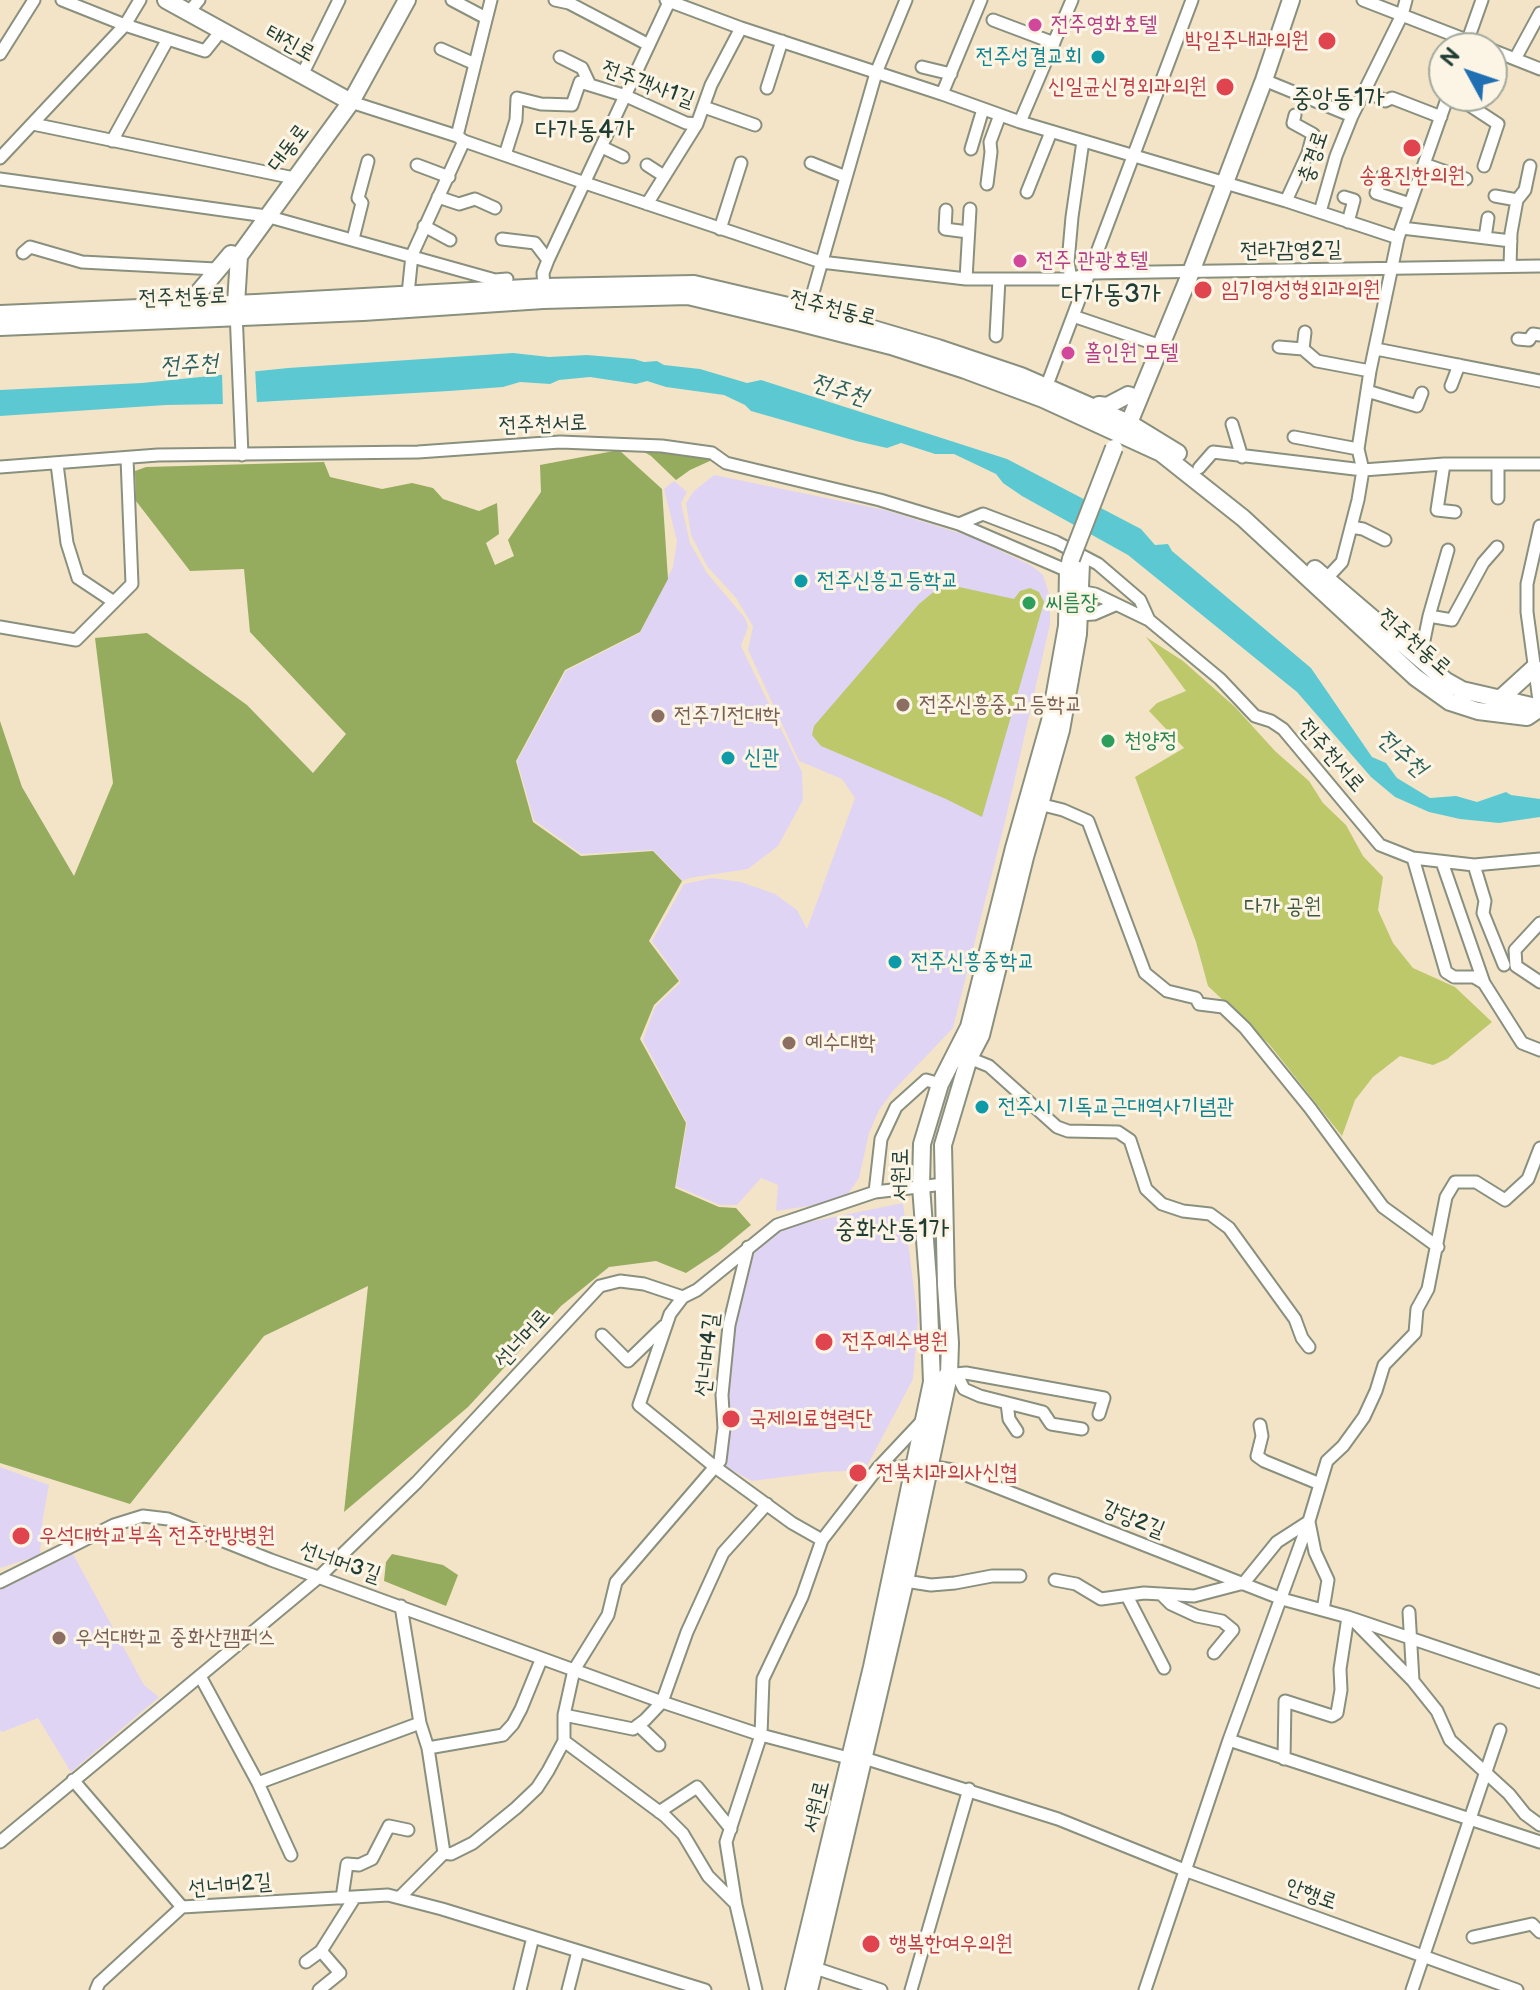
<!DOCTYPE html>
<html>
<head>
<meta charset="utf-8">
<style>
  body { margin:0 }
  #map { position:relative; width:1540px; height:1990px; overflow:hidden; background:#f3e4c8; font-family:"Balsamiq Sans",sans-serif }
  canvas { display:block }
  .north { position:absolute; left:1428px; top:32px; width:80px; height:80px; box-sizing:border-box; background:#fcf5e5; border:2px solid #a4ab9e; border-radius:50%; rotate:310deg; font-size:22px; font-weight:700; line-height:32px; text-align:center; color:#1f3d34 }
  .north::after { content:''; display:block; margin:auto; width:28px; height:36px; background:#1f6fb2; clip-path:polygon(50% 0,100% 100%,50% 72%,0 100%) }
</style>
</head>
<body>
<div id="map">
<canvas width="1540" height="1990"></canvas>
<div class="north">N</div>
</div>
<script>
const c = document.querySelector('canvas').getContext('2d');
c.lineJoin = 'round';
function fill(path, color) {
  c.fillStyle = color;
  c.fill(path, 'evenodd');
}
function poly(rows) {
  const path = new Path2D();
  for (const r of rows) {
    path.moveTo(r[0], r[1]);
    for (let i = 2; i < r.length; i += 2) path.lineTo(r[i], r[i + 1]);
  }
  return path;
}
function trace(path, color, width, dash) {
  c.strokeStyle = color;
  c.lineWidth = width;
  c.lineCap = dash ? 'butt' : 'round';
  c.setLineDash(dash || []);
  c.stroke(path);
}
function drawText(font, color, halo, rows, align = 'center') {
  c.font = font + ' "Balsamiq Sans","Poor Story",sans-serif';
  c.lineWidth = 6;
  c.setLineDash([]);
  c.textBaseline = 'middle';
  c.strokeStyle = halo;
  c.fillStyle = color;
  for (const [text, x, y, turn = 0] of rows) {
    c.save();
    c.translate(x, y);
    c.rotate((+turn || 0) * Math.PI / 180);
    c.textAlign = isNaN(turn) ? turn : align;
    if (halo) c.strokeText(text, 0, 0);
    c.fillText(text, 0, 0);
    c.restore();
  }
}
const built = poly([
  [714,475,885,510,972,537,1032,566,1043,575,1050,597,1050,624,1004,826,953,1028,893,1091,879,1110,869,1133,859,1178,843,1201,776,1211,778,1185,761,1178,737,1205,720,1205,676,1186,687,1123,643,1040,655,1007,681,982,652,941,684,884,712,878,741,882,775,894,797,910,807,929,855,798,842,779,799,761,748,650,753,626,736,598,707,566,691,535,686,503,694,491],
  [674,481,687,492,681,503,690,543,707,573,745,618,748,627,741,646,802,772,803,800,778,846,748,869,689,878,683,881,653,850,581,854,534,820,517,761,566,671,640,633,673,567,677,541,664,489],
  [903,1203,918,1320,913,1379,865,1470,822,1472,752,1481,724,1466,728,1426,725,1404,728,1365,740,1299,754,1249,770,1230],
  [0,1467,49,1485,43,1517,40,1555,0,1568],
  [73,1554,144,1685,159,1697,71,1772,38,1718,2,1732,0,1730,0,1590]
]);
const green = poly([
  [950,585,1014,599,1020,591,1030,588,1039,592,1044,602,982,817,946,799,821,746,812,735,814,726,919,604,936,590],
  [1146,637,1183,661,1235,707,1275,751,1309,781,1323,803,1346,825,1363,856,1383,877,1378,910,1393,943,1413,968,1455,987,1492,1022,1447,1059,1433,1065,1400,1056,1373,1077,1355,1100,1342,1136,1269,1044,1208,986,1196,942,1135,777,1184,748,1149,711,1157,703,1186,691]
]);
const forest = poly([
  [639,449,712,460,690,470,676,480,651,456],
  [619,450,662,489,668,579,640,632,565,670,516,761,533,822,581,856,653,851,682,881,649,941,679,981,654,1005,640,1039,686,1123,675,1188,719,1207,736,1208,751,1225,718,1252,686,1273,656,1261,609,1267,561,1306,468,1407,344,1512,368,1286,264,1336,130,1504,0,1463,0,721,22,787,74,876,113,783,95,638,147,633,247,705,313,773,346,734,250,632,244,569,190,571,136,501,135,471,146,467,324,462,330,477,382,489,412,483,433,488,443,499,479,511,497,503,499,534,486,543,495,565,514,556,508,540,541,492,540,465],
  [392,1554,443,1565,458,1575,446,1606,384,1581,386,1562]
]);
const water = poly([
  [513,353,549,357,587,355,634,359,644,362,657,361,664,365,700,369,747,383,761,380,1007,459,1141,529,1155,545,1168,544,1172,551,1311,668,1372,757,1386,763,1397,778,1430,798,1456,796,1477,802,1506,792,1511,795,1540,799,1540,817,1499,823,1460,819,1429,812,1395,797,1371,777,1297,692,1128,555,1022,496,1003,483,996,474,954,454,935,454,901,443,887,448,856,441,751,411,745,405,724,395,666,387,647,381,636,384,590,377,559,380,550,384,520,382,503,387,449,391,224,404,166,405,0,416,0,390,142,383,288,368]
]);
const pier = poly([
  [255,368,257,405,223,408,222,372]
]);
const street = poly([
  [62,0,125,25,205,51,221,31],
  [452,0,486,18],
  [555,0,569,3,649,45],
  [666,0,741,28,942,94,1020,122,1286,201,1398,238],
  [1363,0,1487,48],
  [188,13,199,0],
  [993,20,1054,43],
  [1465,48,1482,0],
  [441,49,475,64],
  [1492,50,1540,69],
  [0,54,34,0],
  [560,57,582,68,590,85],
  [1515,59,1540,13],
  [922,67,951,74],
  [302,75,339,0],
  [1264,80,1352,116,1336,156,1320,212],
  [767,88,782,41],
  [1365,90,1385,101,1392,98,1441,117],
  [942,94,981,0],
  [1447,100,1469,105,1498,124,1484,166],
  [351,102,457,136,464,141,585,183,821,262,966,279,1071,279,1090,273,1540,266],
  [704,107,755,125],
  [1352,116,1402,15,1406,0],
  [1020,122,1072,0],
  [33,124,294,178],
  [457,136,491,0],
  [112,141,168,39],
  [602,147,623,157],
  [971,149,983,109],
  [505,155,516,120,517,98,541,104,572,105,580,82,626,96,686,123,697,124],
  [0,158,125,25,140,0],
  [811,163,846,177],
  [1424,164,1466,179],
  [417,165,449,177],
  [647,165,664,176],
  [1382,176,1376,193,1410,204],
  [0,179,266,216,495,280,507,279],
  [987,184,991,152,990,142,1000,115],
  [1027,192,1051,132],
  [1495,196,1517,200],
  [438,197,459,204,475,199,495,208],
  [1344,197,1354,200,1348,222],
  [1286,201,1308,153,1313,134,1293,123,1295,115],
  [647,204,697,124,711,85,741,28],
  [946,210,945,229,968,232],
  [424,226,450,240],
  [1402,228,1511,241],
  [720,229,741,163],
  [1485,238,1488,218],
  [353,239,362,203,358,198,368,161],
  [502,239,535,243,548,260],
  [23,253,30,247,82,262,216,269],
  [1510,266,1511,233,1517,200,1525,190,1530,166],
  [966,279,970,209],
  [1071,279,1068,262,1072,217,1083,141],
  [544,287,543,273,548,260,670,0],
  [408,294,412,255,464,141],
  [808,310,876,73,906,0],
  [236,311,242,455],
  [1073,316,1161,346],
  [996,336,999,279],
  [1518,339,1529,340,1533,334,1540,335],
  [1279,347,1303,349,1317,361,1370,371],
  [1303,349,1305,332],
  [1376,349,1540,381],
  [1047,385,1192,0],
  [1451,386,1459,365],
  [1367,391,1417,406,1422,393],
  [1232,424,1242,457],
  [1294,437,1358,449],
  [57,464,67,543,78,578,114,602],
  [1444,464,1437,510,1455,512],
  [0,467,158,455,418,452,560,442,662,446,712,453,726,463,880,500,959,524,1068,571],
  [1199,468,1213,452,1363,470,1444,464,1540,464],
  [1498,498,1498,464],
  [959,524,983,514,1056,542,1098,564,1140,600,1149,620],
  [1540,526,1527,584,1527,612,1540,708],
  [1351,527,1363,529,1385,540],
  [1326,579,1342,562,1358,500,1363,470,1358,449,1370,371,1398,238,1448,96],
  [1079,591,1095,594,1149,620,1220,679,1255,716,1271,721,1283,729,1380,845,1413,858,1474,865,1540,859],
  [1078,615,1094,614,1115,605],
  [1429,616,1452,620,1483,563,1497,547],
  [0,627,76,640,132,584,127,458],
  [1420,660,1429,616,1448,550],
  [1035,803,1063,810,1088,821,1145,973,1167,991,1196,998,1199,1004,1223,1007,1245,1028,1310,1108,1383,1207,1438,1247],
  [1413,858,1446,972,1454,977,1474,977,1484,983,1522,1043,1540,1050],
  [1442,862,1484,983],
  [1474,865,1485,901,1483,913,1504,965],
  [1540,923,1515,950,1516,966,1540,982],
  [969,1058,989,1066,1057,1127,1068,1131,1118,1132,1130,1140,1146,1189,1162,1204,1183,1211,1210,1214,1229,1228,1295,1319,1302,1338,1309,1347],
  [875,1192,881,1139,896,1107,926,1080,940,1084],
  [683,1297,670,1314,639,1405,715,1467,792,1523,822,1540],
  [602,1335,628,1361,664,1326],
  [944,1375,966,1373,1104,1398,1099,1414],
  [957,1375,964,1389,980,1396,1043,1412,1051,1424,1082,1429],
  [1007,1403,1009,1419,1017,1431],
  [1260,1425,1262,1436,1257,1456,1264,1461,1320,1484],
  [929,1466,953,1470,1282,1599,1348,1617,1540,1682],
  [877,1469,915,1466],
  [1309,1522,1315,1552,1328,1580,1323,1610],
  [1055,1580,1076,1584,1101,1599,1144,1593,1194,1596,1240,1584],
  [905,1581,931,1585,955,1583,992,1576,1020,1576],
  [0,1582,114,1525,143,1516,168,1519,271,1560,662,1702,761,1735,852,1759,864,1758,1058,1819,1187,1871,1517,1990],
  [1243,1584,1277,1542,1308,1522],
  [1161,1594,1171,1604,1197,1616,1222,1621,1233,1630,1214,1653],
  [1127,1596,1164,1668],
  [1409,1612,1413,1681],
  [1354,1621,1413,1681,1437,1711,1450,1740,1509,1794,1525,1814,1540,1825],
  [200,1676,258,1783,291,1855],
  [564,1715,633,1729,645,1720,662,1702,687,1632,723,1553,767,1504],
  [638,1725,659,1745],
  [1229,1740,1540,1842],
  [564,1741,665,1816,683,1834,708,1876,736,1904],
  [428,1748,503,1735,513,1724,521,1709,541,1660],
  [1284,1759,1285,1701,1332,1716,1337,1713,1341,1690,1340,1669,1348,1617],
  [73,1780,182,1907],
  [258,1783,420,1723],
  [659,1812,697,1787,731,1829],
  [0,1842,319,1577,417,1482,600,1286,620,1281,644,1284,683,1297,697,1290,777,1225,875,1192,944,1184],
  [444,1853,451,1854,473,1843,516,1808,537,1788,548,1771,564,1741,564,1715,574,1670,608,1615,616,1582,720,1461,724,1428,722,1395,729,1325,748,1247],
  [400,1897,444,1853,428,1748,420,1723,401,1606],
  [342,1898,347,1864,359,1865,372,1859,389,1826,408,1830],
  [1473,1937,1532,1924,1540,1932],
  [306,1962,321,1951,355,1897],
  [815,1968,881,1990],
  [96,1990,99,1983,182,1907,388,1895,442,1909,705,1990],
  [319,1990,340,1973,321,1951],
  [520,1990,533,1937],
  [568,1990,578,1951],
  [756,1990,736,1905,726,1842,761,1735,763,1679,802,1597,822,1540,877,1469,924,1419],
  [911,1990,969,1789],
  [1145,1990,1229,1740,1309,1521,1327,1461,1343,1446,1364,1417,1376,1391,1384,1365,1415,1333,1417,1309,1428,1289,1446,1197,1455,1182,1476,1182,1505,1200,1528,1179,1540,1148],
  [1412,1990,1500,1730]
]);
const secondary = poly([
  [166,0,351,102],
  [236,304,239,256,351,102,407,0],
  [188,305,231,254,239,256],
  [0,314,256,303,544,287,694,284,822,314,938,348,1021,376,1129,423,1178,453],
  [0,327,363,312,543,300,688,296,797,322,891,346,965,370,1043,399,1161,453,1243,518,1415,677,1450,702,1478,711,1527,717,1540,708],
  [1096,409,1099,405,1107,406,1128,395,1138,399],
  [1123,430,1129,423,1191,272,1264,80,1291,0],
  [1315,569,1446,681,1462,690,1540,708],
  [1500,699,1534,668],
  [794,1990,872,1667,932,1382,928,1280,921,1186,922,1144,940,1084,969,1027,1014,848,1050,721,1067,626,1068,571,1071,559],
  [809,1990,905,1581,949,1375,950,1343,946,1285,943,1145,969,1058,981,1035,1025,857,1061,730,1078,634,1081,563]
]);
const secondaryBridge = poly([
  [1071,559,1114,448]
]);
const markers = [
  [1035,25,8,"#d1479c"],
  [1327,41,10,"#e0444e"],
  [1098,57,8,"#0f9aa8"],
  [1225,87,10,"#e0444e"],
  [1412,148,10,"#e0444e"],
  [1020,261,8,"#d1479c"],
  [1203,290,10,"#e0444e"],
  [1068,353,8,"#d1479c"],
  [801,581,8,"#0f9aa8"],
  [1029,603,8,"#2e9e5b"],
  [903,705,8,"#8d6e63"],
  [658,716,8,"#8d6e63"],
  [1108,741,8,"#2e9e5b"],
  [728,758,8,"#0f9aa8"],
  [895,962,8,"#0f9aa8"],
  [789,1043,8,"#8d6e63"],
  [982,1107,8,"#0f9aa8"],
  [824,1342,10,"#e0444e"],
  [731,1419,10,"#e0444e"],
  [858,1473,10,"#e0444e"],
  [21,1536,10,"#e0444e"],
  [59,1638,8,"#8d6e63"],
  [871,1944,10,"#e0444e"]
];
const hotelNames = [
  ["전주영화호텔",1051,25],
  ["전주 관광호텔",1036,261],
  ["홀인원 모텔",1084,353]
];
const healthNames = [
  ["박일주내과의원",1309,41,"right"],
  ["신일균신경외과의원",1207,87,"right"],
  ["송용진한의원",1412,176,"center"],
  ["임기영성형외과의원",1221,290],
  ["전주예수병원",842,1342],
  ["국제의료협력단",749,1419],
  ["전북치과의사신협",876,1473],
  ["우석대학교부속 전주한방병원",39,1536],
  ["행복한여우의원",889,1944]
];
const streetNames = [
  ["태진로",290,44,29],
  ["전주객사1길",648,85,20],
  ["대동로",289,148,-53],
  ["충경로",1314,157,-72],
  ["전라감영2길",1291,251,-1],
  ["전주천동로",183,298,-2],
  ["전주천동로",833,309,14],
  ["전주천서로",543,425,-2],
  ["전주천동로",1414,643,41],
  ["전주천서로",1331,756,49],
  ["서원로",901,1175,-90],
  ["선너머로",523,1339,-48],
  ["선너머4길",708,1355,-84],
  ["강당2길",1133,1520,21],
  ["선너머3길",340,1563,19],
  ["서원로",817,1807,-76],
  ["선너머2길",230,1886,-5],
  ["안행로",1311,1895,20]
];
const cultureNames = [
  ["전주성결교회",1082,57,"right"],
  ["전주신흥고등학교",817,581],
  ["신관",744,758],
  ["전주신흥중학교",911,962],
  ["전주시 기독교근대역사기념관",998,1107]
];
const leisureNames = [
  ["씨름장",1045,603],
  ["천양정",1124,741]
];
const educationNames = [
  ["전주신흥중,고등학교",919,705],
  ["전주기전대학",674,716],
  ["예수대학",805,1043],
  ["우석대학교 중화산캠퍼스",75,1638]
];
const parkNames = [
  ["다가 공원",1283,907]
];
const waterNames = [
  ["전주천",189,366,-4],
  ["전주천",839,391,17],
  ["전주천",1401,754,41]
];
const quarterNames = [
  ["중앙동1가",1338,99],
  ["다가동4가",585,131],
  ["다가동3가",1111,295],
  ["중화산동1가",892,1230]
];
fill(built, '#e0d4f4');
fill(green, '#bcc86a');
fill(forest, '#95ac5e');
fill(water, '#5cc9d2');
fill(pier, '#f3e4c8');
trace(street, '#89907e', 15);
trace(secondary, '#89907e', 20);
trace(street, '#fff', 11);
trace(secondary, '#fff', 16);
trace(secondaryBridge, '#89907e', 20, []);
trace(secondaryBridge, '#fff', 16);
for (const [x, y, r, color] of markers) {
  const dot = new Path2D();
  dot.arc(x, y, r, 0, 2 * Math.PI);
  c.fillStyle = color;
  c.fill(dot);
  trace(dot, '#fcf5e5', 3);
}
drawText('22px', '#b23c85', '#fcf5e5', hotelNames, 'left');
drawText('22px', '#be3a42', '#fcf5e5', healthNames, 'left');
drawText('22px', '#1f3d34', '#fcf5e5', streetNames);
drawText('22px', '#0d838f', '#fcf5e5', cultureNames, 'left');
drawText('22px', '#27864d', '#fcf5e5', leisureNames, 'left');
drawText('22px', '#785e54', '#fcf5e5', educationNames, 'left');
drawText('22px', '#3e593f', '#fcf5e5', parkNames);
drawText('italic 24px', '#2e605c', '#fcf5e5', waterNames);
drawText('26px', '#1f3d34', '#fcf5e5', quarterNames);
</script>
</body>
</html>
